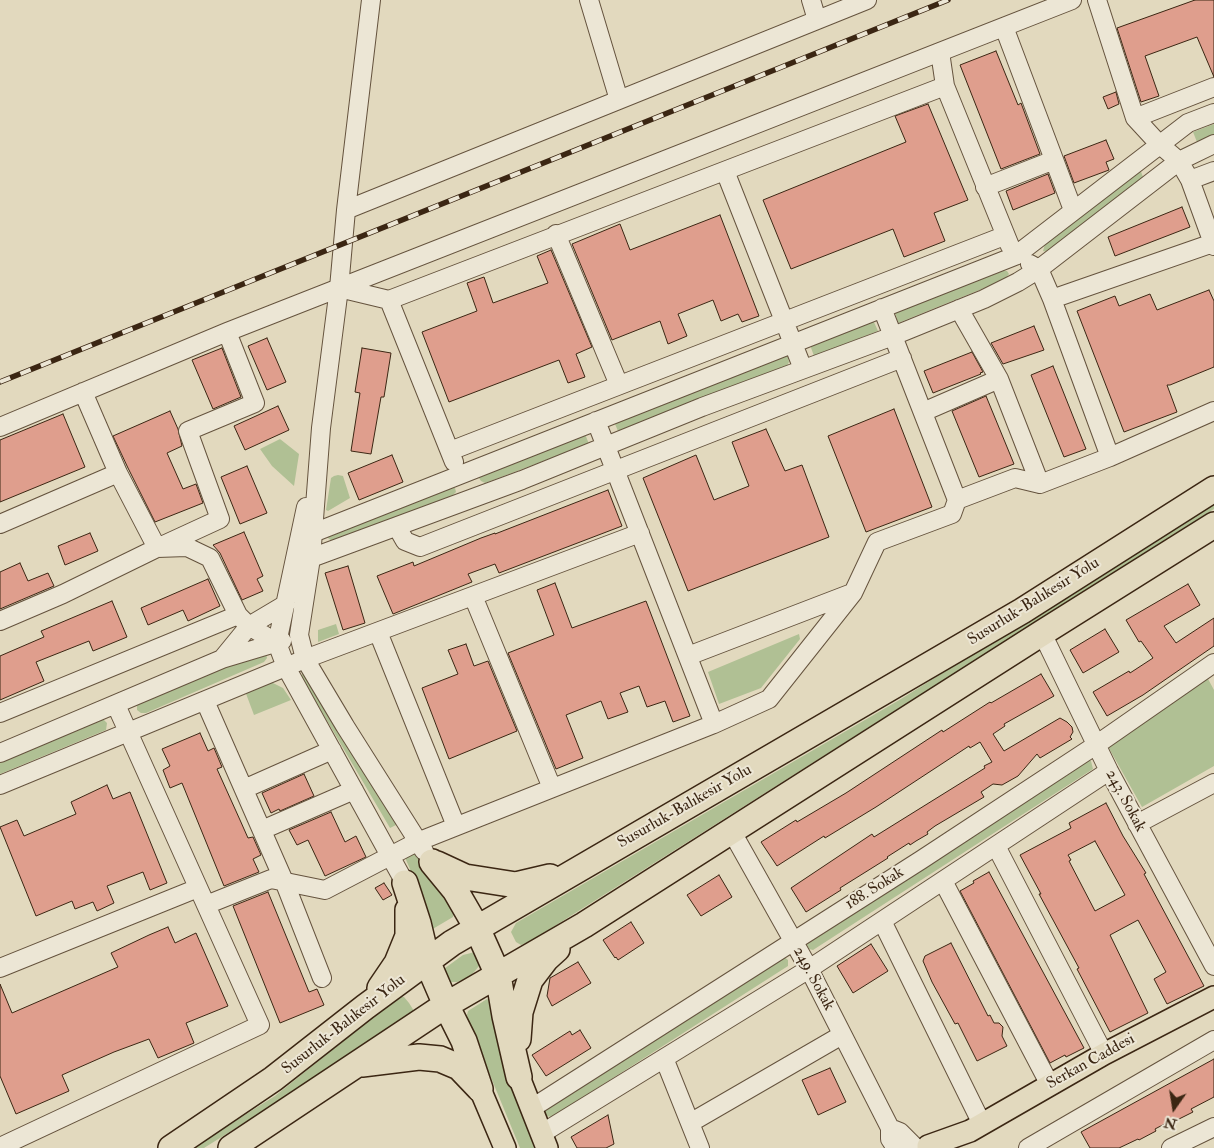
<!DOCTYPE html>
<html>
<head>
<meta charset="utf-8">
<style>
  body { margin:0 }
  #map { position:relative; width:1214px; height:1148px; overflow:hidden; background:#e2d9be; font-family:"IM FELL Double Pica",serif }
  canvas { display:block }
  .north { position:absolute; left:1149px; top:1083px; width:50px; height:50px; -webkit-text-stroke:4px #ece6d5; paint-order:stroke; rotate:193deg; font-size:14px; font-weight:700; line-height:20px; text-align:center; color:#3b2613 }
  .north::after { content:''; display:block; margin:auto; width:18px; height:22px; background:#3b2613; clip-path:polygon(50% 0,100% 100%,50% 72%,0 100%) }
</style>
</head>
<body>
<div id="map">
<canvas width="1214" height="1148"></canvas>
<div class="north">N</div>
</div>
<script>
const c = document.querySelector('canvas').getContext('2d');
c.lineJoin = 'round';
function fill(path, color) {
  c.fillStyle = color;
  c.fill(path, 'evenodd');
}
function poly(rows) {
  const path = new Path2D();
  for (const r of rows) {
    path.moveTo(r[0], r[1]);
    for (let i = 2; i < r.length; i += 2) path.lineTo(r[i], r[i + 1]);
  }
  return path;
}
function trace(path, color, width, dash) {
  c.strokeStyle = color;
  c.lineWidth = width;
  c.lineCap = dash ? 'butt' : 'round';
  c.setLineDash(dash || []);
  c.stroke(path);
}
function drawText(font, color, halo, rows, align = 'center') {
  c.font = font + ' "IM FELL Double Pica",serif';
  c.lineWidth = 4;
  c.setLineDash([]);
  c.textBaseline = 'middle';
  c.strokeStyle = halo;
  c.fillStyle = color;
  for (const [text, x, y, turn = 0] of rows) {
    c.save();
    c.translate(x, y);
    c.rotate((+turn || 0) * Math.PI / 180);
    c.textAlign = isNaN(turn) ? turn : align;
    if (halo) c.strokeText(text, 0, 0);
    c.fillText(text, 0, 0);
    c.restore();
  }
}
const green = poly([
  [1214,124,1214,135,1197,142,1193,132],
  [1140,169,1143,177,1051,253,1043,251,1045,244],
  [1003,271,1007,271,1009,274,1004,280,898,323,895,312],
  [873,320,878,331,814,356,810,345],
  [782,354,788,357,789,362,787,366,618,431,615,424],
  [585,434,589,444,485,483,481,481,479,478,481,474],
  [280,439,299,454,294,486,272,466,260,449],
  [338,475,343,476,350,498,328,511,326,510,331,478,334,476],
  [451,486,455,488,456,492,451,497,333,542,328,538,328,535],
  [1214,503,1214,509,531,941,521,945,516,942,511,932,516,923,901,699],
  [336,624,339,634,318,642,318,630],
  [799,634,800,639,761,688,719,704,708,672],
  [261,652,266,653,267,658,264,662,146,713,141,713,137,710,137,704],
  [302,673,305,674,400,823,390,828,302,678],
  [1207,677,1214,690,1214,766,1142,807,1106,743],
  [266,683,273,683,283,688,291,700,254,715,245,691],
  [101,717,107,723,106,730,0,774,0,760],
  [1089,760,1091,761,1093,769,813,950,809,949,807,945,808,940],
  [417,848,454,913,453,917,431,930,420,893,404,855],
  [475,952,480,959,479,966,475,971,468,978,457,982,449,982,441,971,463,955],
  [783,956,788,960,788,966,552,1117,546,1116,544,1111,547,1107],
  [398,997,404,997,409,1003,414,1011,413,1017,204,1148,192,1148,275,1096],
  [487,999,490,1000,497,1042,506,1068,537,1148,520,1148,469,1024,467,1015,468,1011]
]);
const building = poly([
  [1195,0,1214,0,1214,77,1197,37,1145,56,1159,96,1141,102,1117,28,1195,0],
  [996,51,1018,105,1021,103,1040,154,1001,169,960,65,996,51],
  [1116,92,1119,104,1108,109,1103,97,1116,92],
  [928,104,968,200,934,213,945,241,904,257,893,229,791,269,763,200,906,142,895,116,928,104],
  [1106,140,1114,159,1106,162,1109,170,1074,183,1064,156,1106,140],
  [1048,174,1055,193,1013,210,1006,191,1048,174],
  [1182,207,1190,227,1115,256,1108,237,1182,207],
  [720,215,759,316,742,322,738,314,721,321,713,300,678,314,687,336,668,344,660,321,612,340,572,244,620,224,630,250,720,215],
  [551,250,592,347,576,354,585,377,568,383,559,360,449,402,422,332,477,311,467,283,484,277,493,303,548,283,537,256,551,250],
  [1209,290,1214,301,1214,367,1170,385,1167,385,1177,412,1124,432,1077,311,1115,296,1119,306,1150,294,1157,310,1209,290],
  [1034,326,1044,350,1003,364,991,343,1034,326],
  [267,338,286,382,267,390,248,346,267,338],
  [222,348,241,397,213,409,192,360,222,348],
  [362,348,391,353,384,397,381,397,371,454,351,451,360,393,355,392,362,348],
  [972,352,983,372,980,373,981,374,933,393,924,371,972,352],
  [1053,366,1086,449,1064,457,1031,375,1053,366],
  [986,396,1014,464,979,477,952,411,986,396],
  [278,406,289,430,245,450,234,426,278,406],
  [894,409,932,507,866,532,828,436,894,409],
  [170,411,178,429,182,446,167,453,183,489,196,484,203,503,155,522,128,468,113,436,170,411],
  [63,414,85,467,0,502,0,440,63,414],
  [766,429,785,471,802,465,829,537,688,591,643,478,696,455,714,500,749,486,732,442,766,429],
  [392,455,403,482,359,500,348,473,392,455],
  [247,466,267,513,240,524,221,477,247,466],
  [608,490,622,526,499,573,495,564,468,574,472,582,393,614,377,576,413,562,414,566,481,538,495,533,495,534,608,490],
  [244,532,263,576,257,579,263,591,242,600,220,553,213,545,244,532],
  [90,533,98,551,65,565,58,546,90,533],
  [20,563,28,581,48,573,54,586,0,609,0,572,20,563],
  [348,566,365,623,343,630,325,573,348,566],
  [208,579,220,606,188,621,183,610,148,625,141,608,208,579],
  [555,583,572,628,646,601,690,716,673,722,665,701,647,707,639,686,620,693,628,712,608,719,601,701,566,715,583,758,556,769,508,653,554,635,537,590,555,583],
  [1188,584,1200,605,1164,626,1176,643,1214,618,1214,646,1143,695,1107,716,1093,692,1129,671,1130,673,1153,658,1141,641,1139,642,1126,620,1188,584],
  [112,601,127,637,93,651,89,641,36,662,44,681,0,700,0,656,44,637,41,631,112,601],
  [1105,629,1119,652,1083,673,1070,650,1105,629],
  [466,644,474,666,488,661,517,731,449,759,422,688,458,674,448,650,466,644],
  [1041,674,1054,696,1004,724,1005,726,993,734,1004,751,1060,718,1067,722,1072,727,1073,732,1070,737,1072,739,1040,758,1037,754,1018,776,1002,785,993,784,981,792,984,797,935,826,927,832,928,834,916,841,910,845,909,843,887,857,888,858,840,888,841,890,806,912,791,888,872,834,874,837,985,768,984,766,992,762,980,742,970,748,969,746,876,807,825,838,824,836,777,866,761,842,796,820,797,822,846,793,942,730,943,732,990,702,991,703,1041,674],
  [200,733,208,751,214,748,222,767,217,769,240,820,248,838,253,837,261,855,253,859,259,872,224,886,182,783,170,788,163,770,170,766,162,749,200,733],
  [304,774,314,796,280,811,279,809,271,813,262,793,304,774],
  [107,785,113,799,130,792,167,883,150,890,143,872,107,886,114,903,97,911,93,902,75,909,72,901,36,916,0,827,17,820,24,836,76,814,71,802,107,785],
  [1106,803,1123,836,1146,873,1144,874,1204,986,1167,1004,1154,979,1166,972,1138,920,1110,935,1148,1013,1110,1032,1077,969,1079,968,1039,894,1041,894,1020,855,1071,828,1069,823,1106,803],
  [1095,841,1125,895,1095,911,1069,861,1071,860,1068,855,1095,841],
  [331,812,345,842,356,836,366,857,325,876,308,840,297,845,289,830,331,812],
  [989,872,1084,1048,1066,1057,1065,1055,1050,1063,960,891,974,883,973,881,989,872],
  [719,875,732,897,701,916,687,895,719,875],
  [384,883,392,895,383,900,375,888,384,883],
  [268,892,309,992,317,989,324,1005,280,1023,233,906,268,892],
  [631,922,644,943,618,960,616,957,615,958,603,940,631,922],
  [168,927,175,943,196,933,228,1006,186,1023,194,1043,158,1058,149,1039,114,1052,62,1075,69,1091,16,1114,0,1076,0,984,12,1013,118,967,111,953,149,935,168,927],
  [951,943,988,1016,990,1015,994,1023,999,1023,1003,1027,1002,1036,1007,1046,977,1061,958,1023,955,1024,932,982,923,961,925,956,951,943],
  [871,944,888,971,853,993,837,966,871,944],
  [578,962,591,983,552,1006,547,996,550,978,578,962],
  [580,1030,591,1048,546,1076,532,1055,570,1031,572,1035,580,1030],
  [1214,1059,1214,1097,1191,1109,1193,1112,1175,1121,1174,1119,1155,1129,1156,1131,1139,1140,1138,1139,1119,1148,1090,1148,1081,1132,1214,1059],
  [830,1068,846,1102,818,1115,802,1080,830,1068],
  [608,1115,614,1144,606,1148,577,1148,571,1137,608,1115]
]);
const minor = poly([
  [371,0,346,210,339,288,321,428,311,558,299,635,305,659,345,726,424,851],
  [589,0,619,100],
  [811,0,817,20],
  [1097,0,1135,118,1159,144,1179,161,1190,180,1214,246],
  [1004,27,1073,210],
  [940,52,945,86,1010,246],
  [1135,118,1214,87],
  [725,171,803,369],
  [1190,180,1214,171],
  [985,187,1054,160],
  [346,210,867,0],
  [556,234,619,385],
  [1030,264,1039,269,1052,299,1110,457],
  [339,288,389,300,945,86],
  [1052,299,1213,243],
  [389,300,454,462],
  [882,308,957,500],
  [959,309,999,379,1040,484],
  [83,392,118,473,157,548,187,547,210,558,238,615,249,626,277,643],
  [923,412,999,379],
  [596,421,714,724],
  [0,427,227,332,1072,0],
  [450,451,1004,236],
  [306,507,277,643,286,667,405,883],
  [0,524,118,473],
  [397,527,405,541,420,547,902,358],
  [313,533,1015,256,1188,123,1214,113],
  [311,558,522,480,702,407,893,336,984,299,1018,282,1039,269,1179,161,1214,144],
  [473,596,552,788],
  [0,621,63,594,157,548,220,519,188,431,255,403,227,332],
  [378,632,456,826],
  [1042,633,1109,771,1214,966],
  [688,656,852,593],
  [222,659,249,626,286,604],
  [205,701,284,881,322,978],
  [0,713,238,615],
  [0,753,222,659,282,641],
  [0,785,305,659,640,533],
  [244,789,332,750],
  [1137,824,1214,783],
  [262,830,354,790],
  [732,832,809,969,890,1128],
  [996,846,1104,1054],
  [943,881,1050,1085],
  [206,905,271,879,325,890,417,842,714,724,769,699,853,593,877,542,952,514,957,500,1015,478,1040,484,1110,457,1214,411],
  [882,921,982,1124],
  [0,968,198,888],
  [664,1058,700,1148],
  [532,1108,921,860,1096,745,1214,663],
  [690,1123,842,1035],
  [541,1134,809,969,1109,771],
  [0,1147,260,1025,116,705],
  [896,1148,890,1139,890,1128,900,1132,915,1147],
  [1028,1148,1214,1040],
  [1171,1148,1214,1127]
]);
const major = poly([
  [519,1077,547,1148],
  [480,1089,505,1148],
  [928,1146,970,1131,1104,1054,1214,997]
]);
const highway = poly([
  [432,862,455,890,477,928,498,975,505,1016,519,1077],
  [437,864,465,877,516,885,550,877],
  [405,883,418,923,427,961,446,1005,464,1041,480,1089],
  [380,988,397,963,408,936,408,910],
  [518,1039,520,1012,530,980,546,959,557,949],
  [362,1064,419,1057,440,1059,459,1067,479,1088],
  [171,1148,273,1079,365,1007,452,943,1022,611,1214,489],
  [231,1148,446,1005,584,925,1042,633,1214,525]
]);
const rail = poly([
  [0,382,948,0]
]);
const streetNames = [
  ["Susurluk-Balıkesir Yolu",1034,602,-32],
  ["243. Sokak",1125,801,62],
  ["Susurluk-Balıkesir Yolu",685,807,-30],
  ["188. Sokak",875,889,-32],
  ["249. Sokak",813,979,62],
  ["Susurluk-Balıkesir Yolu",344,1025,-38],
  ["Serkan Caddesi",1091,1062,-29]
];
fill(green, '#b0c094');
fill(building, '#df9e8d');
trace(building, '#3b2613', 1);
trace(minor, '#65533e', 20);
trace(major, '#3b2613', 24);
trace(highway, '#3b2613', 28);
trace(minor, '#ece6d5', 18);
trace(major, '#e2d9be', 21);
trace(highway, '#e2d9be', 25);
trace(rail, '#3b2613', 5.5);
trace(rail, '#ece6d5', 4, [11]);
drawText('16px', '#3b2613', '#ece6d5', streetNames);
</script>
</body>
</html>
